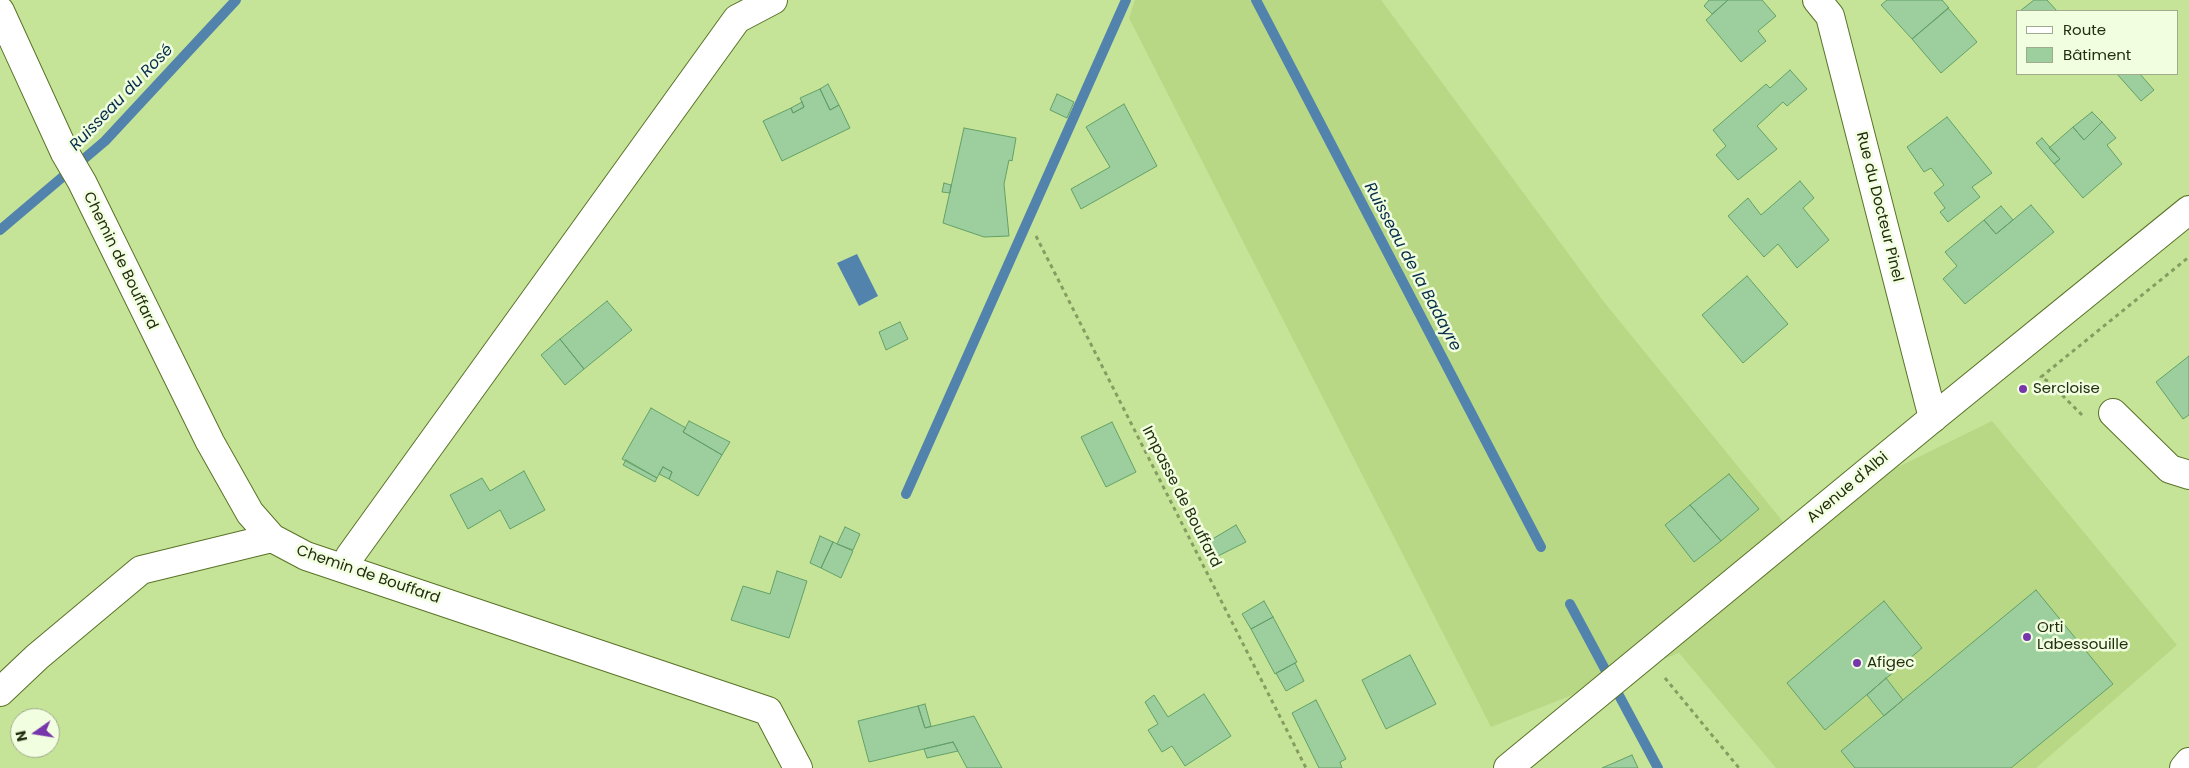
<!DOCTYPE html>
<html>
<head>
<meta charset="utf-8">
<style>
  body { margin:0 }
  #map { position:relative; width:2189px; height:768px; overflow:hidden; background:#c6e497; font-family:Poppins,sans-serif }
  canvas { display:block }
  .legend { position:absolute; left:2016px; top:10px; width:162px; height:65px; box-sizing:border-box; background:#f1fedf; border:1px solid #9fab8c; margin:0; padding:6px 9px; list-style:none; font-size:15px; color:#232e0f }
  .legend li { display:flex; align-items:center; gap:10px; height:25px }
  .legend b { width:25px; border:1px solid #9fab8c }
  .north { position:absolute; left:10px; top:708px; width:50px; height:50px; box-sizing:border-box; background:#f1fedf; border:1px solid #9fab8c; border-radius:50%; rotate:257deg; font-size:14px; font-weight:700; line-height:20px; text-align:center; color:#232e0f }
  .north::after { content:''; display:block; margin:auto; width:18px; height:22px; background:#7737ab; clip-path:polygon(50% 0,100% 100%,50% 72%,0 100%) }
</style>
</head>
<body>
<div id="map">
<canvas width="2189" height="768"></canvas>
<ul class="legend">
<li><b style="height:6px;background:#fff"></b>Route</li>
<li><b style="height:14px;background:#9cce9e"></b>Bâtiment</li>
</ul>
<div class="north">N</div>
</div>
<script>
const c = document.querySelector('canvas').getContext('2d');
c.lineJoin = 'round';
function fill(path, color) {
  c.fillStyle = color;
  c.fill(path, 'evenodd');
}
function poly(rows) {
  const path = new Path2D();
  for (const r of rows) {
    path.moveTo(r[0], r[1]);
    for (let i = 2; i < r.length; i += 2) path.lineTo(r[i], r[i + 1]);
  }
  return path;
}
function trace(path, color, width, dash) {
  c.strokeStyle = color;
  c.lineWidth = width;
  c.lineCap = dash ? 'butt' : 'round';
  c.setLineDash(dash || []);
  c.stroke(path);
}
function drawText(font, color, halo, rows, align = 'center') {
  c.font = font + ' Poppins,sans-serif';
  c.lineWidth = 5;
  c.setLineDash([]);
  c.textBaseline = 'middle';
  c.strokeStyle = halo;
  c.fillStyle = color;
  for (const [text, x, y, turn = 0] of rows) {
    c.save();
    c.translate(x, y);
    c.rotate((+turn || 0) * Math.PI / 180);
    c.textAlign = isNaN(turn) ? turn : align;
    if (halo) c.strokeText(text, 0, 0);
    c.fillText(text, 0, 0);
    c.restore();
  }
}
const built = poly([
  [1135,0,1381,0,1604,302,1784,523,1992,421,2177,645,2036,768,1776,768,1679,653,1491,727,1129,18]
]);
const water = poly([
  [857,254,878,296,859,306,837,263]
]);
const stream = poly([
  [1256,0,1541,547],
  [0,230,105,141,236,0],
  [906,494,1126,0],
  [1570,604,1658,768]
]);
const building = poly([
  [1709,0,1728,0,1712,14,1704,6,1709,0],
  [1728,0,1762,0,1776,16,1758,31,1766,41,1741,62,1706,20,1728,0],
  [1887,0,1942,0,1949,8,1912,39,1881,5,1887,0],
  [2034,0,2047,0,2057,11,2020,11,2034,0],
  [1948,8,1977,42,1941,73,1912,39,1948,8],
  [1790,70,1807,89,1787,106,1783,102,1757,126,1777,149,1738,180,1716,155,1726,146,1713,130,1766,84,1770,88,1790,70],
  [2117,74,2140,74,2154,90,2141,101,2117,74],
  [828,84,839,105,830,110,820,89,828,84],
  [820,89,830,110,839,105,850,128,782,161,763,121,791,108,793,113,804,107,800,98,820,89],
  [1057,94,1074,102,1067,118,1050,110,1057,94],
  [802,102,804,107,793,113,791,108,802,102],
  [1124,104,1157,166,1081,209,1071,189,1110,167,1086,127,1124,104],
  [2092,112,2102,122,2084,140,2073,127,2092,112],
  [1947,117,1992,173,1972,187,1980,197,1948,222,1940,212,1945,208,1934,193,1944,185,1931,168,1924,172,1907,147,1947,117],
  [2102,122,2116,138,2107,145,2122,164,2083,198,2054,164,2060,159,2049,148,2073,127,2084,140,2102,122],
  [964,128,1016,138,1012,161,1009,160,1004,184,1009,236,984,237,943,223,964,128],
  [2042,138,2060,159,2054,164,2036,143,2042,138],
  [1800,181,1814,198,1803,208,1829,240,1797,268,1778,244,1764,257,1728,216,1748,198,1761,215,1800,181],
  [944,183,951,185,950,193,942,192,944,183],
  [2031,205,2054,232,1965,304,1943,279,1957,266,1945,252,1984,220,1996,234,2031,205],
  [2001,206,2013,220,1996,234,1984,220,2001,206],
  [1747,276,1788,324,1743,363,1702,315,1747,276],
  [607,301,632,330,584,369,560,339,607,301],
  [900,322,908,339,886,350,879,332,900,322],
  [560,339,584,369,565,385,541,355,560,339],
  [2189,356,2189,415,2183,419,2156,382,2189,356],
  [651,408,686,428,683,432,722,455,698,496,669,479,672,472,663,467,657,478,622,459,651,408],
  [689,421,730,442,722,455,683,432,689,421],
  [1112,422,1136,472,1106,487,1081,437,1112,422],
  [626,460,657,478,655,482,623,465,626,460],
  [663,467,672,472,669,479,659,474,663,467],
  [524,471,545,510,510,529,500,510,468,529,450,495,482,478,490,491,524,471],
  [1729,474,1759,509,1721,541,1690,505,1729,474],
  [1690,505,1721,541,1694,562,1665,525,1690,505],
  [1236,525,1246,542,1212,559,1204,544,1236,525],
  [845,527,860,534,853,550,837,544,845,527],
  [820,536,833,542,821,568,810,563,820,536],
  [833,542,853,551,841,578,821,568,833,542],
  [777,571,807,581,789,638,731,620,743,586,770,594,777,571],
  [2036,590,2113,684,2011,768,1855,768,1841,751,2036,590],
  [1264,601,1273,617,1251,629,1242,614,1264,601],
  [1884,601,1922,648,1825,730,1787,683,1884,601],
  [1273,617,1297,662,1275,674,1251,629,1273,617],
  [1410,655,1436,704,1386,729,1362,680,1410,655],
  [1295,663,1304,681,1286,691,1276,673,1295,663],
  [1886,678,1903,700,1884,716,1867,695,1886,678],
  [1204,694,1231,736,1185,766,1172,746,1162,752,1148,730,1158,724,1145,702,1154,695,1168,717,1204,694],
  [1316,700,1346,759,1340,762,1342,768,1319,768,1292,713,1316,700],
  [925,704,931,726,925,728,918,706,925,704],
  [918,706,925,728,974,716,1002,768,967,768,953,742,869,762,858,721,918,706],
  [953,742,958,751,927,758,924,749,953,742],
  [1632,755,1638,768,1602,768,1632,755]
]);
const path = poly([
  [1036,236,1306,768],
  [2082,415,2049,382,2041,377,2189,257],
  [1665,678,1739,768]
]);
const minor = poly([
  [1817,0,1830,16,1933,418],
  [0,11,65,153,82,182,210,442,250,513,272,538,306,556,768,711,798,768],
  [2113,413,2170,469,2189,475],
  [345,568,350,556,737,19,773,0],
  [0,692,37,657,141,570,272,538],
  [2184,768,2189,762]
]);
const major = poly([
  [1508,768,1933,418,2189,210]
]);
const markers = [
  [2023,389,5,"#7737ab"],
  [2027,637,5,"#7737ab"],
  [1857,663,5,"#7737ab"]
];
const streetNames = [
  ["Rue du Docteur Pinel",1879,207,76],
  ["Chemin de Bouffard",120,261,64],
  ["Avenue d'Albi",1848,488,-40],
  ["Impasse de Bouffard",1181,497,63],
  ["Chemin de Bouffard",368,575,19]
];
const poiNames = [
  ["Sercloise",2033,389],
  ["Orti",2037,628],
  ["Labessouille",2037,645],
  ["Afigec",1867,663]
];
const waterNames = [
  ["Ruisseau du Rosé",122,98,-46],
  ["Ruisseau de la Badayre",1412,267,62]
];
fill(built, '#b8d885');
fill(water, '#5283ad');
trace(stream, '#5283ad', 10);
fill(building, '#9cce9e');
trace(building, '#63a067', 1);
trace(minor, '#597328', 30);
trace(major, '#597328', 30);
trace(path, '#869d62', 3, [4, 4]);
trace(minor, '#fff', 28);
trace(major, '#fff', 28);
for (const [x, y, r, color] of markers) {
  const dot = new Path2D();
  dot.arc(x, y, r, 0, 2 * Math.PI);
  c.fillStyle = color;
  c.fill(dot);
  trace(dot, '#f1fedf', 2);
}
drawText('15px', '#232e0f', '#f1fedf', streetNames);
drawText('15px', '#232e0f', '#f1fedf', poiNames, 'left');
drawText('italic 16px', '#052d4a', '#f1fedf', waterNames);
</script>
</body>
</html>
